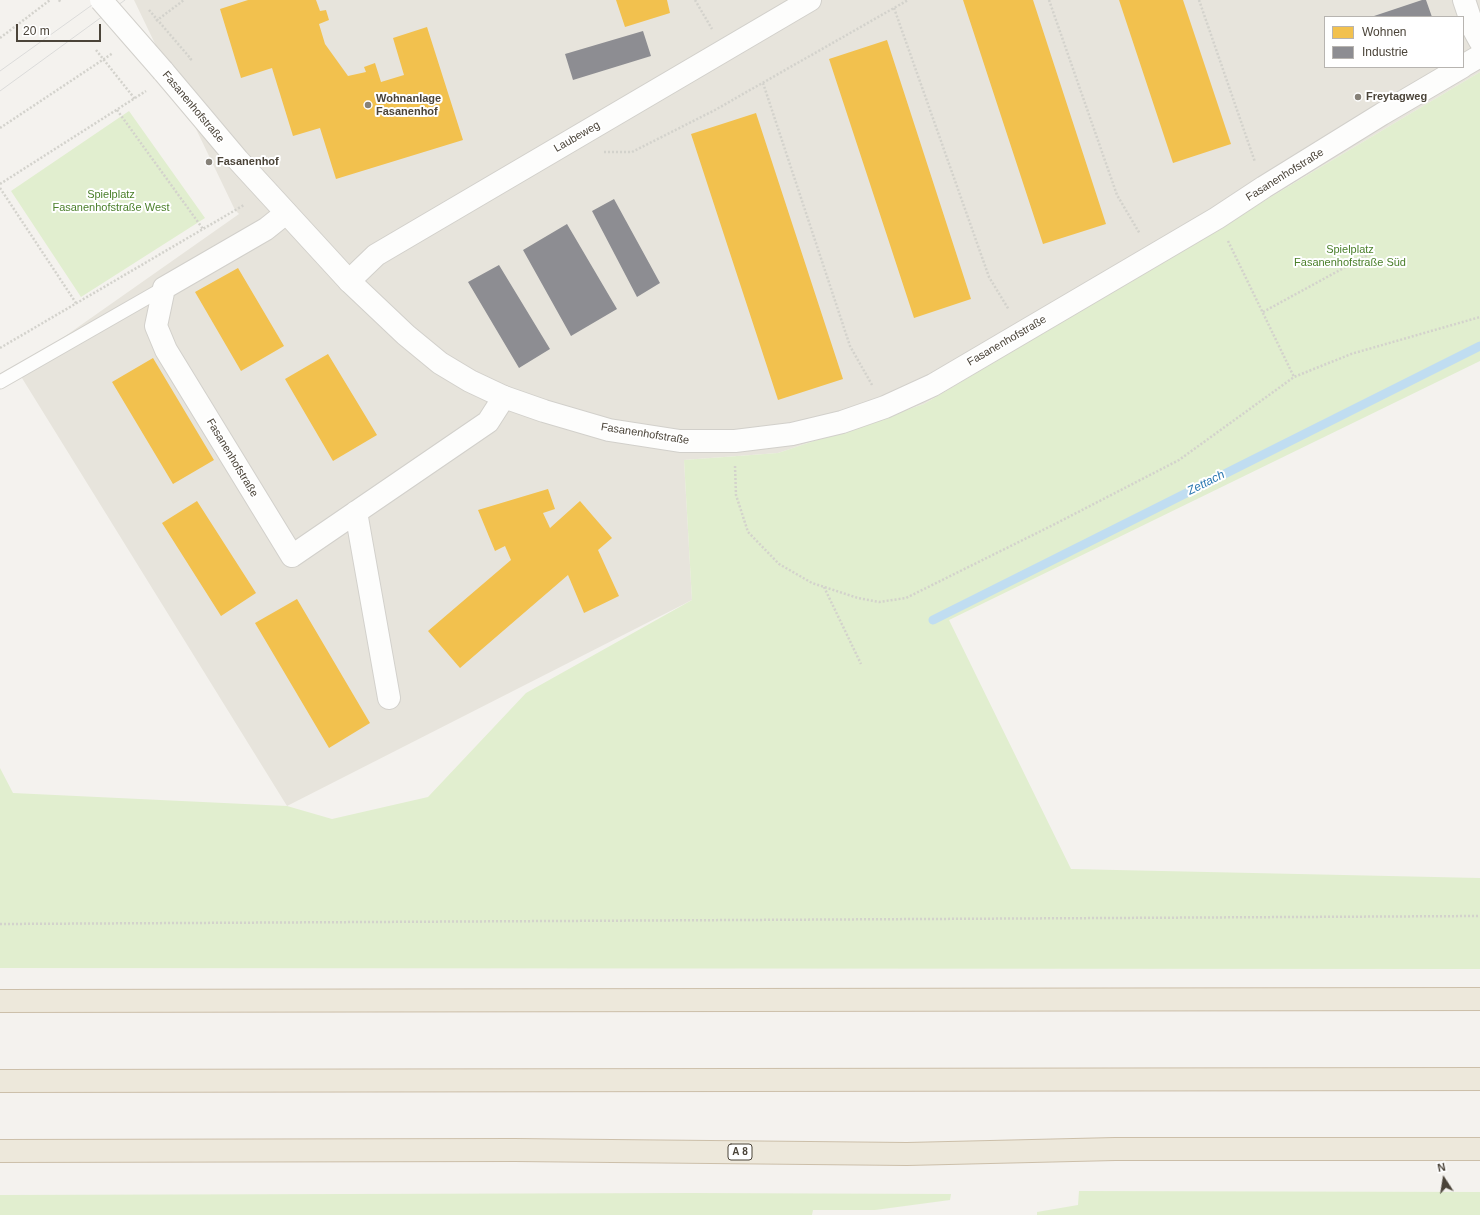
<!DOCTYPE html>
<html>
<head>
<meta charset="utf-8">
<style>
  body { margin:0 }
  #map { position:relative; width:1480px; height:1215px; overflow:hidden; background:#f4f2ee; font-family:Helvetica,sans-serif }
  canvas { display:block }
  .legend { position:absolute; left:1324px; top:16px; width:140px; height:52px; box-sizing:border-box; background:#fff; border:1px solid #b7b4b0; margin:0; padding:5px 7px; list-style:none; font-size:12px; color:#4b4439 }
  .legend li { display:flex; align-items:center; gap:8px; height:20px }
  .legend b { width:20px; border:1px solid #b7b4b0 }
  .north { position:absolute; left:1424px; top:1159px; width:40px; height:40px; -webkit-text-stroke:3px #fff; paint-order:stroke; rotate:348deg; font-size:11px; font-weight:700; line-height:16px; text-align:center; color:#4b4439 }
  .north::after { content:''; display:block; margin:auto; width:14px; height:18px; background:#4b4439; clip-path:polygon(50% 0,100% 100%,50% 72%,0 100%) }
  .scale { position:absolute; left:16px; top:24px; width:85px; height:18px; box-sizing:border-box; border:2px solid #4b4439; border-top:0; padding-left:5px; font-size:12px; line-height:14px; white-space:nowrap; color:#4b4439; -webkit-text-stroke:3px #fff; paint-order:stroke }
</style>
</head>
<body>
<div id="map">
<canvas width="1480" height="1215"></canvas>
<ul class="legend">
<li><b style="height:11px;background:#f2c14e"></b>Wohnen</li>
<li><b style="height:11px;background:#8d8d92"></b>Industrie</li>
</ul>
<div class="north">N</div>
<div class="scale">20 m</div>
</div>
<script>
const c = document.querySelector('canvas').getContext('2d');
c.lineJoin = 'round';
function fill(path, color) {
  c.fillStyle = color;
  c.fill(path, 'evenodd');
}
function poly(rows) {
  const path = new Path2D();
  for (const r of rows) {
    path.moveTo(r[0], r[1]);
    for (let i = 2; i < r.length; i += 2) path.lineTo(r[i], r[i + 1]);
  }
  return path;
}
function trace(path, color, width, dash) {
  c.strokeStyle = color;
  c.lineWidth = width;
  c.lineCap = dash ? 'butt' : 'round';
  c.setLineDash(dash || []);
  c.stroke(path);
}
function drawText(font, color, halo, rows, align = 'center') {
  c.font = font + ' Helvetica,sans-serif';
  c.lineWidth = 4;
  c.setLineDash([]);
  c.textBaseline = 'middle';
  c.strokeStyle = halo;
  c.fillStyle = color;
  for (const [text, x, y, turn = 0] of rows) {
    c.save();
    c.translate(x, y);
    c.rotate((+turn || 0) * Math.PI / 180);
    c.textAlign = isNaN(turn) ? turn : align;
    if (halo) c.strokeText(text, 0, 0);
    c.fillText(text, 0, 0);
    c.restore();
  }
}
const residential = poly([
  [134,0,1480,0,1480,72,924,404,778,453,684,460,692,600,287,806,17,370,239,214,235,210],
  [1325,17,1463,17,1463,67,1325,67]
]);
const green = poly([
  [1480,72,1480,361,949,620,1071,869,1480,878,1480,969,0,968,0,768,13,793,287,806,332,819,428,797,526,693,692,600,684,460,778,453,924,404],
  [129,111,205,218,81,297,11,191],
  [1079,1191,1480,1192,1480,1215,1037,1215,1037,1212,1078,1205],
  [692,1193,951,1194,950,1200,875,1210,813,1210,812,1215,0,1215,0,1195]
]);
const homes = poly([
  [248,0,316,0,320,11,326,10,329,20,319,24,325,44,348,76,366,72,364,67,375,63,381,82,404,75,393,38,427,27,463,140,336,179,320,128,293,136,272,68,241,78,220,9],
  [616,0,667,0,670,13,625,27],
  [963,0,1033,0,1106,224,1043,244],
  [1119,0,1183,0,1231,144,1173,163],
  [887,40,971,299,914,318,829,59],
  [756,113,843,379,778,400,691,134],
  [238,268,284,346,241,371,195,292],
  [328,354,377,435,333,461,285,379],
  [153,358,214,460,173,484,112,382],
  [548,489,555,509,543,513,550,528,580,501,612,538,598,550,619,596,584,613,568,575,460,668,428,631,511,560,505,546,495,551,478,510],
  [197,501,256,593,221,616,162,523],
  [297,599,370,723,329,748,255,623]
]);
const industry = poly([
  [1422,0,1426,0,1432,17,1371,17],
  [643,31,651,56,573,80,565,54],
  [614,199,660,283,637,297,592,211],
  [567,224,617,309,571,336,523,250],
  [499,265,550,349,519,368,468,282]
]);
const stream = poly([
  [933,620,1480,346]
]);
const path = poly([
  [59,0,61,3],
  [695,0,712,29],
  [1049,0,1117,195,1140,234],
  [1199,0,1255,162],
  [894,8,989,277,1009,310],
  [149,10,191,59,189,61],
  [156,21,184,0],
  [0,38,50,0],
  [96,50,135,99],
  [763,83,850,346,872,385],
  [117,110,203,229],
  [0,128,113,53],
  [604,152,632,152,715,110,908,0],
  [0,184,146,91],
  [0,188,76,303],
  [1228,241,1294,377],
  [1263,312,1373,252],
  [0,348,244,205],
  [735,466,736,495,748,532,779,564,812,583,858,598,879,602,906,598,1053,525,1179,460,1294,377,1351,354,1480,317],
  [824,587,861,664],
  [0,924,1480,916]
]);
const service = poly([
  [0,382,164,288]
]);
const minor = poly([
  [1464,0,1474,30,1480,41],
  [286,213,266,229,164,288,156,326,166,350,292,556,488,422,504,397],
  [349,281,376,255,810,0],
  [356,512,389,698]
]);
const tertiary = poly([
  [1463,66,1480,56],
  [163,71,238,160,349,281,406,335,440,363,470,381,504,397,544,411,609,430,680,441,735,441,792,434,842,422,885,407,933,385,1217,218,1264,187,1382,114,1462,67]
]);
const motorway = poly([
  [0,1001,1480,999],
  [0,1081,1480,1079],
  [0,1151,514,1150,907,1154,1115,1149,1480,1149]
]);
const tram = poly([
  [0,71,99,0],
  [0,91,125,0]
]);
const tertiaryBridge = poly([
  [101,0,163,71]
]);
const markers = [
  [1358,97,4,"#868178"],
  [368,105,4,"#868178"],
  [209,162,4,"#868178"]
];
const shields = [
  [740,1152,24]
];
const shieldNames = [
  ["A 8",740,1152]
];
const poiNames = [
  ["Freytagweg",1366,97],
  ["Wohnanlage",376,99],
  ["Fasanenhof",376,112],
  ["Fasanenhof",217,162]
];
const streetNames = [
  ["Fasanenhofstraße",193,107,50],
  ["Laubeweg",577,137,-30],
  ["Fasanenhofstraße",1285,175,-32],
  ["Fasanenhofstraße",1007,341,-30],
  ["Fasanenhofstraße",645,434,9],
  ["Fasanenhofstraße",232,458,59]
];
const parkNames = [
  ["Spielplatz",111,195],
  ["Fasanenhofstraße West",111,208],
  ["Spielplatz",1350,250],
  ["Fasanenhofstraße Süd",1350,263]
];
const waterNames = [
  ["Zettach",1206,483,-27]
];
fill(residential, '#e7e4dc');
fill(green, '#e1eecf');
fill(homes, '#f2c14e');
fill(industry, '#8d8d92');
trace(stream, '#c0ddf1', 9);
trace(service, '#d2d0cb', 15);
trace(minor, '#d2d0cb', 24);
trace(tertiary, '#d2d0cb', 24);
trace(motorway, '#ccbfa9', 24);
trace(path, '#d3d2cc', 2.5, [2, 2]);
trace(service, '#fdfdfc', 13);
trace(minor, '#fdfdfc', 22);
trace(tertiary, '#fdfdfc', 22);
trace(motorway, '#ede8db', 22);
trace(tram, '#dbdbda', 1);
trace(tertiaryBridge, '#d2d0cb', 24, []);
trace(tertiaryBridge, '#fdfdfc', 22);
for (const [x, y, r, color] of markers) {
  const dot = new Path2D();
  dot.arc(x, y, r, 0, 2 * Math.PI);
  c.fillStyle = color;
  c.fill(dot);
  trace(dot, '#fff', 1.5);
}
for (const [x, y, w] of shields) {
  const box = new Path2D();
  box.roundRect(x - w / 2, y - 8, w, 16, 3);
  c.fillStyle = '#fff';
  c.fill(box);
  trace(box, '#4b4439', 1);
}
drawText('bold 10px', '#4b4439', null, shieldNames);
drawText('bold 11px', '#4b4439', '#fff', poiNames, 'left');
drawText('11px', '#4b4439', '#fff', streetNames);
drawText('11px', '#4a7f2a', '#fff', parkNames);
drawText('italic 12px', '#2e7ab2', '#fff', waterNames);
</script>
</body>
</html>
